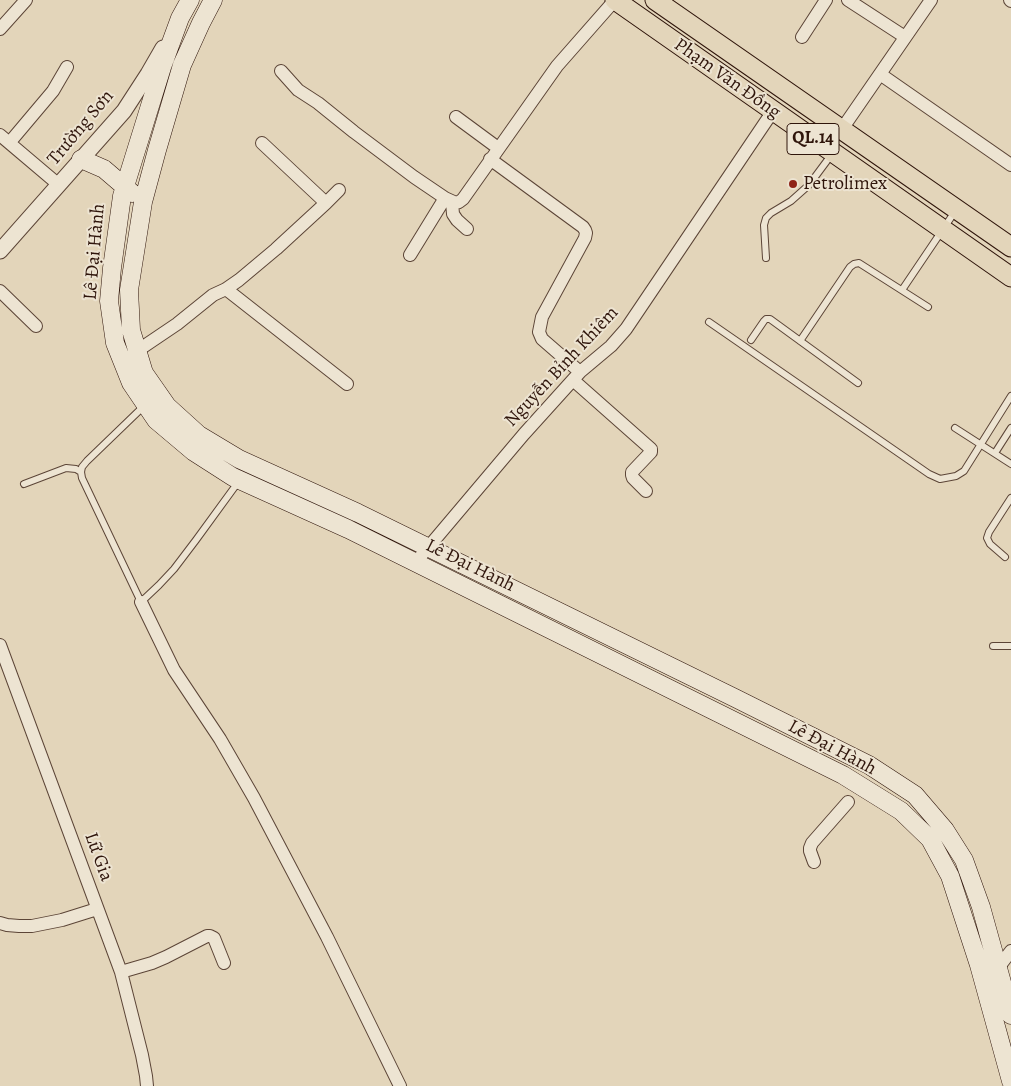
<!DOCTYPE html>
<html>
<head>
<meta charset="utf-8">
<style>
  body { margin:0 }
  canvas { display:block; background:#e3d5ba }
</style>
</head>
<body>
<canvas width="1011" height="1086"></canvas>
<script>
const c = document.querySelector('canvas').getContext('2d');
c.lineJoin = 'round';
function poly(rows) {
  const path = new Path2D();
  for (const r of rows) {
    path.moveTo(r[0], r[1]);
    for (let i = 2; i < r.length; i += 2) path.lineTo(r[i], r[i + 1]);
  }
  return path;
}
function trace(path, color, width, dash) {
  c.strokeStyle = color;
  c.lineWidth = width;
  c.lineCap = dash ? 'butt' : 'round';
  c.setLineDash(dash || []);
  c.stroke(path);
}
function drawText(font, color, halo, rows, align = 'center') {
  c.font = font + ' Alegreya,serif';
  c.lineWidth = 4;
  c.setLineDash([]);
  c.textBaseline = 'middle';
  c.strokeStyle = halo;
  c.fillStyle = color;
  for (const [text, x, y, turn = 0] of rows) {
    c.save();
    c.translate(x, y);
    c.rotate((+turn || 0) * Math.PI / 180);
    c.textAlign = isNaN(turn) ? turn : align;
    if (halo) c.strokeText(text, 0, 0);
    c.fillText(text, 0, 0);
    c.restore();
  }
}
const service = poly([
  [766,258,764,225,766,218,771,213,791,201,809,185,832,154],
  [902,290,956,210],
  [709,322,929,474,940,479,956,476,964,471,1011,396],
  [751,340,764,321,766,319,770,319,858,383],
  [800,341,850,267,854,264,859,263,928,307],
  [144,406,87,461,82,467,81,472,82,478,141,602,159,585,174,569,196,540,239,481],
  [955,428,1011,464],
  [995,453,1011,428],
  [24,484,66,468,76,469,81,472],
  [1005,557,990,544,987,538,989,532,1011,498],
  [993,646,1011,646]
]);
const minor = poly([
  [848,0,905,37],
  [1010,0,1011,1],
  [0,29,26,0],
  [802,37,826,0],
  [281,71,298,90,318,103,354,132,414,177,445,198,456,203,459,202,463,199,557,66,615,0],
  [880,74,1011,165],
  [456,117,498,148],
  [842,129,931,0],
  [0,135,59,185],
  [10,142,53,91,67,67],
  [262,143,326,203],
  [490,159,583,227,585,230,586,233,585,238,542,317,539,332,542,339,580,372],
  [452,202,453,214,457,220,467,229],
  [410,255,445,198],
  [226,289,347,384],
  [0,291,36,326],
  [137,351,177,324,213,295,226,289,239,280,276,249,326,203,339,190],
  [573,380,651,449,651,452,632,472,632,475,633,478,646,491],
  [415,563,524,434,580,372,611,346,626,329,773,111],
  [141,602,174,670,220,739,254,798,327,937,400,1086],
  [0,645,121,972,142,1055,146,1076,147,1086],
  [814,862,810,851,810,848,812,843,848,802],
  [0,923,7,925,19,926,32,926,62,920,97,909],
  [993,969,998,968,1011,951],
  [121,972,152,963,166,957,207,936,210,936,214,938,224,963]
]);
const tertiary = poly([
  [0,251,124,111,148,74,163,48]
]);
const secondary = poly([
  [190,0,180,18,162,67,122,196,112,268,109,301,115,343,131,383,156,420,194,452,233,477,348,529,843,775,901,811,930,839,950,876,979,965,1011,1081],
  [213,0,201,23,182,65,157,150,143,202,129,290,131,330,144,373,167,406,199,435,239,459,358,513,735,698,869,765,915,795,945,830,964,860,981,907,1011,1015],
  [81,159,104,169,132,193]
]);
const primary = poly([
  [615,0,1011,277],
  [655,0,1011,247]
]);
const markers = [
  [793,184,5,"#8f2418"]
];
const shields = [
  [813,139,52]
];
const shieldNames = [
  ["QL.14",813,139]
];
const streetNames = [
  ["Phạm Văn Đồng",727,79,35],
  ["Trường Sơn",81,128,-50],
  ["Lê Đại Hành",95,252,-85],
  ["Nguyễn Bỉnh Khiêm",562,367,-47],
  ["Lê Đại Hành",470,566,26],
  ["Lê Đại Hành",832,748,28],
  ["Lữ Gia",98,857,70]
];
const poiNames = [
  ["Petrolimex",803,184]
];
trace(service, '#5c4537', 8);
trace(minor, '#5c4537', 14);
trace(tertiary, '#5c4537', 17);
trace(secondary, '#2f150b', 19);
trace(primary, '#2f150b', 21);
trace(service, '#ede4d2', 6);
trace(minor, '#ede4d2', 12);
trace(tertiary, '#ede4d2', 15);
trace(secondary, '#ede4d2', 18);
trace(primary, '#e3d5ba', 19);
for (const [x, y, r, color] of markers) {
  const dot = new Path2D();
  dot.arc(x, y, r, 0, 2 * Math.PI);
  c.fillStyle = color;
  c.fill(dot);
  trace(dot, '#ede4d2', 2);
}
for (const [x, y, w] of shields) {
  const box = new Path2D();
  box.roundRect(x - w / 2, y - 15.5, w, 31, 4);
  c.fillStyle = '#ede4d2';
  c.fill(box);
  trace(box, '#2f150b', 1);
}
drawText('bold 18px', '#2f150b', null, shieldNames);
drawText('19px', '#2f150b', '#ede4d2', streetNames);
drawText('19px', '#2f150b', '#ede4d2', poiNames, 'left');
</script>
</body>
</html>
